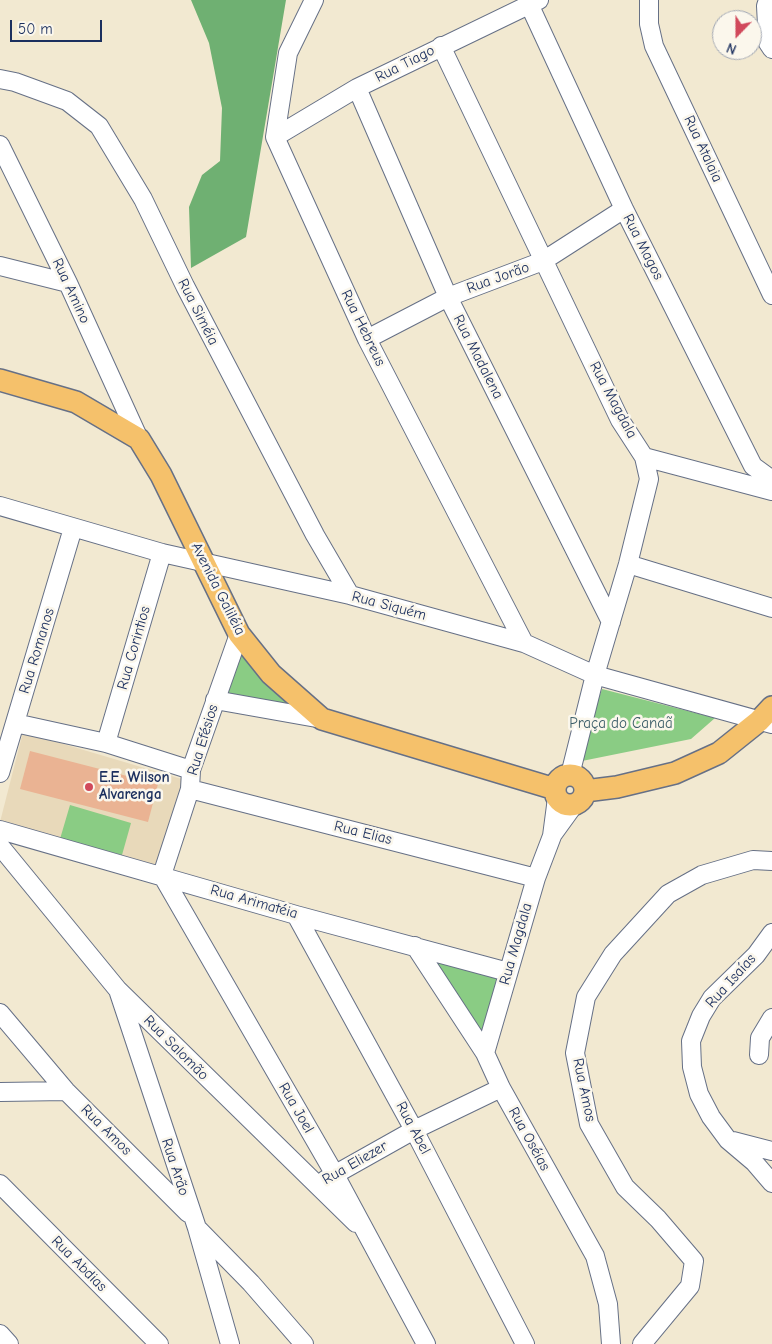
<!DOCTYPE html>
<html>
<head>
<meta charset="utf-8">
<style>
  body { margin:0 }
  #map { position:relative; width:772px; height:1344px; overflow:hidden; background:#f2e9d1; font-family:"Comic Neue",sans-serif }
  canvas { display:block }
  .north { position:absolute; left:712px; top:10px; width:50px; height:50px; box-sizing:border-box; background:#fbf7ec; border:1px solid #a1a7b3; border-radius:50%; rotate:202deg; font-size:14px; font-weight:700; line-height:20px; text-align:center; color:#1b2f5e }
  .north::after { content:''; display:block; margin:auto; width:18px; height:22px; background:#d1495b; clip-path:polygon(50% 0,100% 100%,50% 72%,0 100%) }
  .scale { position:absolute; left:10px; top:20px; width:92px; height:22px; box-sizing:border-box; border:2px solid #1b2f5e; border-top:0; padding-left:6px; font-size:15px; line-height:18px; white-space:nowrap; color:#1b2f5e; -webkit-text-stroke:4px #fbf7ec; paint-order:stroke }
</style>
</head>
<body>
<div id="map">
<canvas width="772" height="1344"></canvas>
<div class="north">N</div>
<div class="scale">50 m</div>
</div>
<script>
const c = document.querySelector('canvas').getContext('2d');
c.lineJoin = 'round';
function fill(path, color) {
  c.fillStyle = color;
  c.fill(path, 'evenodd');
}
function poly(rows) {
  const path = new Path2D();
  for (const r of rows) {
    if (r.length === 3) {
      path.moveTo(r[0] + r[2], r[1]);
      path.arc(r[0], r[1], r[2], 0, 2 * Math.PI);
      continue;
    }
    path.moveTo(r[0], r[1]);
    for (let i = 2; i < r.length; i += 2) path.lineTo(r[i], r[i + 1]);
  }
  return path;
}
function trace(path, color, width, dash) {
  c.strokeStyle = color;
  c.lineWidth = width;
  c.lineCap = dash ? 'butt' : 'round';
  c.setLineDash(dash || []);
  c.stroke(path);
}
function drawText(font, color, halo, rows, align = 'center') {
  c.font = font + ' "Comic Neue",sans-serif';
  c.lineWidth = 5;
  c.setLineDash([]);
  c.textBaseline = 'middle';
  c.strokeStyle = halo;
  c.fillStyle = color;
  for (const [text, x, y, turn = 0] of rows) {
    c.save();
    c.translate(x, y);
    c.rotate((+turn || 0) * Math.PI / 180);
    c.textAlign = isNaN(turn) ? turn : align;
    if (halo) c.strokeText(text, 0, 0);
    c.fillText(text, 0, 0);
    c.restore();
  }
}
const built = poly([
  [23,732,185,780,159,867,0,822]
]);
const green = poly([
  [239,643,247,660,264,682,277,694,307,714,219,693],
  [602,689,715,718,691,739,577,762],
  [70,805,131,823,122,855,60,839],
  [423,952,504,974,483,1044]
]);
const forest = poly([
  [191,0,286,0,246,237,191,268,189,207,202,175,220,161,222,108,209,43]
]);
const building = poly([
  [30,751,158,784,148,822,20,789]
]);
const minor = poly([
  [314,0,288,53,275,137,367,339,524,643],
  [649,0,649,24,654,46,772,295],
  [768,0,766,6,768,43,772,49],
  [529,4,624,209,753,466,772,480],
  [441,46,620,420,644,457,649,479,628,564,595,675,570,775],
  [0,79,15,82,67,101,99,126,143,199,185,286,315,535,350,595],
  [357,88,448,297,611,622],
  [275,137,357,88,539,0],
  [0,145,68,283,139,439],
  [0,266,68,283],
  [367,339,448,297,543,261,624,209],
  [644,457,772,491],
  [0,506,162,553,350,595,524,643,595,675,772,724],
  [628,564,772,608],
  [239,634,191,770,190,789,162,875,334,1173,426,1344],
  [215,700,322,719],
  [15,723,106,743,191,770],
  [106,743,162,553],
  [0,773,73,528],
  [190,789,536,878],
  [0,830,296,915,508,972],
  [553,834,574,805],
  [0,846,118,990,356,1223],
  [296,915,414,1130,525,1344],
  [772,933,756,955,712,998,701,1016,691,1041,692,1067,699,1094,711,1117,728,1140,754,1162,772,1183],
  [415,946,485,1053,501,1088,595,1256,608,1304,611,1344],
  [119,993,197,1228,230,1344],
  [0,1013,66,1091,188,1213],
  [485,1053,536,878,552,836,557,798],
  [759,1055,760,1038,772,1018],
  [0,1092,66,1091],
  [733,1141,772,1151],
  [325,1180,414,1130,501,1088],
  [0,1184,159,1344],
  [199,1230,251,1283,304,1344],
  [0,1334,9,1344],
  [642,1344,690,1286,694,1261,658,1219,625,1187,589,1124,575,1053,586,997,613,954,668,894,702,875,753,860,772,861]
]);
const major = poly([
  [0,380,76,402,139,439,161,475,239,634,271,674,322,719,555,789],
  [570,790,15],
  [585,791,617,787,675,773,719,753,759,721,772,707]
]);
const markers = [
  [89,787,5,"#d1495b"]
];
const streetNames = [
  ["Rua Tiago",405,64,-27],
  ["Rua Atalaia",703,149,65],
  ["Rua Magos",643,247,63],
  ["Rua Jorão",498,278,-20],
  ["Rua Amino",71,291,65],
  ["Rua Siméia",198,312,63],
  ["Rua Hebreus",363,328,64],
  ["Rua Madalena",478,357,63],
  ["Rua Magdala",613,400,62],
  ["Avenida Galiléia",218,589,63],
  ["Rua Siquém",389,606,15],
  ["Rua Corintios",134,648,-74],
  ["Rua Romanos",37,651,-73],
  ["Rua Efésios",203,740,-73],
  ["Rua Elias",363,833,14],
  ["Rua Arimatéia",254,902,16],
  ["Rua Magdala",516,944,-74],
  ["Rua Isaías",731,981,-48],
  ["Rua Salomão",176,1048,45],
  ["Rua Amos",584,1090,78],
  ["Rua Joel",296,1108,60],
  ["Rua Abel",413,1128,62],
  ["Rua Amos",106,1130,45],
  ["Rua Oséias",529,1139,61],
  ["Rua Eliezer",355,1163,-30],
  ["Rua Arão",175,1167,72],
  ["Rua Abdias",79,1264,45]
];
const parkNames = [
  ["Praça do Canaã",621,724]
];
const poiNames = [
  ["E.E. Wilson",99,778],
  ["Alvarenga",99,795]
];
fill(built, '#e8d9ba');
fill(green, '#8acc84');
fill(forest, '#6fb072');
fill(building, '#eab393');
trace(minor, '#667086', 20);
trace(major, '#667086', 24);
trace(minor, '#fff', 18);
trace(major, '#f5c16b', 21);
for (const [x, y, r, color] of markers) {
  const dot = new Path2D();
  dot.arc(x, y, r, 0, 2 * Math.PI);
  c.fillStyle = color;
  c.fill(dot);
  trace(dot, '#fbf7ec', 2);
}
drawText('15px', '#1b2f5e', '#fbf7ec', streetNames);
drawText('15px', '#3c5e69', '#fbf7ec', parkNames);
drawText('bold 15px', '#1b2f5e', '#fbf7ec', poiNames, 'left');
</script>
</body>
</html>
